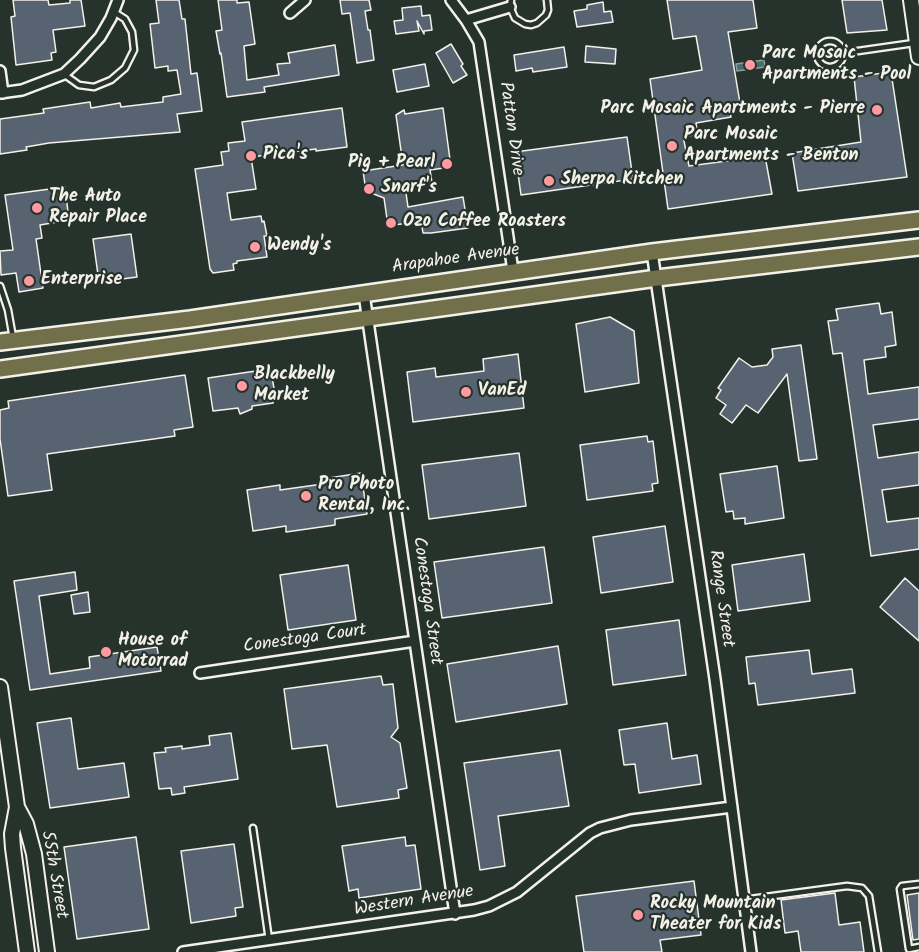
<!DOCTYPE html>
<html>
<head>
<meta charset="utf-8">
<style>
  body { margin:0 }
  canvas { display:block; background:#26332d }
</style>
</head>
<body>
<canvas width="919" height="952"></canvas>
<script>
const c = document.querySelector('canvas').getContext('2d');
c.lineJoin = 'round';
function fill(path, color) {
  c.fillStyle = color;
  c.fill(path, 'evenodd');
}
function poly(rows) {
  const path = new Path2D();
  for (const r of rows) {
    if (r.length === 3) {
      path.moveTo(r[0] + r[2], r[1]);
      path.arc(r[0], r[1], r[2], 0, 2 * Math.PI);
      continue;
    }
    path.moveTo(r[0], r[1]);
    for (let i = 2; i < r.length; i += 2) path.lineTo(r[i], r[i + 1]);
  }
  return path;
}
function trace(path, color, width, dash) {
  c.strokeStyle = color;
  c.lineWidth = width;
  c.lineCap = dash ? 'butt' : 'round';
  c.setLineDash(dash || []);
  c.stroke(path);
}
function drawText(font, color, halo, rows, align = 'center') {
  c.font = font + ' Kalam,sans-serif';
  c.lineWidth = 4.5;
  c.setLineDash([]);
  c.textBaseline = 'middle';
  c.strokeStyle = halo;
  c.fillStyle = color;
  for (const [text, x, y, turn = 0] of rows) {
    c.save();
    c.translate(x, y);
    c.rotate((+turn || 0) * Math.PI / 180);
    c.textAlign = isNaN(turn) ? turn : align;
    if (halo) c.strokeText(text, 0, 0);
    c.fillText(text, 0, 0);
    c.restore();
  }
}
const water = poly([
  [764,60,765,67,737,71,736,64,764,60]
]);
const building = poly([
  [13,0,48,0,49,5,70,3,70,0,81,0,85,26,53,30,56,52,51,53,52,60,16,65,11,17,15,16,13,0],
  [156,0,179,0,182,19,185,19,191,74,197,73,202,111,177,114,180,132,49,143,26,147,27,150,0,154,0,119,44,113,43,109,90,102,91,108,120,103,121,107,163,102,163,97,181,94,177,70,168,71,168,66,155,68,150,24,159,23,156,0],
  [218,0,237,0,237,3,249,2,255,44,244,46,247,80,279,75,277,64,290,63,288,53,335,45,339,75,264,87,265,92,227,97,221,53,220,54,216,31,222,30,218,0],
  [340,0,369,0,371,10,365,11,368,30,370,30,374,60,357,63,350,13,342,14,340,0],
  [667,0,753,0,757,28,728,32,740,103,728,104,731,117,696,123,698,135,683,136,689,166,765,156,772,194,668,209,650,79,702,70,696,36,673,39,667,0],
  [842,0,882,0,887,30,847,33,842,0],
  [603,2,604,12,611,11,613,22,577,27,574,11,587,9,587,5,603,2],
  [421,6,422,16,430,15,432,30,424,31,424,34,417,21,419,31,396,34,394,21,403,20,402,8,421,6],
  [451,44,463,64,461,66,467,75,453,83,436,53,451,44],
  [586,46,616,49,615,64,585,62,586,46],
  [564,47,567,67,533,72,532,68,516,71,514,55,564,47],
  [425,64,429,86,397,92,393,70,425,64],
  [891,72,907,177,798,191,792,153,861,142,854,77,891,72],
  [342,108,347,147,316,151,316,149,251,157,256,189,227,193,231,220,261,216,262,222,264,221,267,236,264,236,267,257,237,261,237,263,233,264,234,270,213,273,210,269,195,169,223,165,221,152,229,151,228,143,245,141,242,122,342,108],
  [443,108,451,167,430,170,432,182,405,186,408,207,463,197,468,228,431,233,423,233,421,221,388,226,384,198,366,191,363,171,403,165,396,115,404,110,405,114,443,108],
  [627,137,633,179,521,195,515,152,627,137],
  [65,187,69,220,40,225,42,238,36,239,43,288,19,292,16,273,1,275,0,251,13,250,5,195,65,187],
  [131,234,137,277,99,282,93,239,131,234],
  [879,303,881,314,892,312,896,345,885,347,886,357,864,360,868,394,919,387,919,419,873,425,878,458,919,452,919,485,882,490,887,522,919,518,919,549,871,556,842,353,833,354,828,321,838,320,836,309,879,303],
  [610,317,634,331,639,383,585,392,576,324,610,317],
  [801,345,817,459,799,461,787,374,758,413,746,405,732,423,720,414,726,405,716,398,721,390,718,388,739,358,752,367,767,365,773,357,772,349,801,345],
  [518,354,524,408,413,422,407,372,435,368,436,377,484,371,483,359,518,354],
  [256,371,260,379,272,377,275,394,273,403,252,406,252,409,240,414,238,408,213,411,208,378,256,371],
  [185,375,193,427,174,430,175,436,47,454,52,490,8,496,0,439,0,410,9,408,8,401,185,375],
  [647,436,648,442,653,441,658,483,652,484,653,491,587,500,580,445,647,436],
  [519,453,526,506,429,519,422,465,519,453],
  [777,466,784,518,745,524,745,518,734,519,733,511,726,512,720,474,777,466],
  [361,473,367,514,335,519,335,525,286,532,286,526,253,531,247,490,280,485,280,490,330,483,329,478,361,473],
  [665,526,673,582,601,593,593,537,665,526],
  [544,547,552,603,442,618,434,562,544,547],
  [804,554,810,601,738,611,732,565,804,554],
  [348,565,356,620,288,630,280,575,348,565],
  [75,572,77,590,39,596,50,674,90,668,89,657,157,647,161,671,30,690,14,581,75,572],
  [905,578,919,591,919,641,880,607,905,578],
  [88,592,90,612,74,614,71,595,88,592],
  [679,620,686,675,613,685,606,630,679,620],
  [558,646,567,704,456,722,447,664,558,646],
  [809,650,812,674,852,669,855,693,758,705,755,683,749,684,746,657,809,650],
  [381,676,383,685,393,684,398,728,391,737,400,743,407,788,398,790,399,798,337,807,327,745,292,749,284,689,381,676],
  [71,718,78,769,124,763,129,797,50,808,37,723,71,718],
  [667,723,672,759,697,755,701,784,639,793,635,764,624,765,619,730,667,723],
  [231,733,238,779,184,787,185,793,172,795,171,788,159,789,154,753,166,752,165,748,182,746,182,749,210,745,209,736,231,733],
  [560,750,569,806,498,816,505,866,480,870,464,763,560,750],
  [136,837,149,929,77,939,64,847,136,837],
  [405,837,406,846,415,845,421,889,359,898,358,889,349,891,342,846,405,837],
  [234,844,243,907,235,908,236,916,191,923,181,851,234,844],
  [694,881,701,935,660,940,662,952,584,952,576,896,694,881],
  [835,893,839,925,860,922,864,952,801,952,798,931,785,933,781,900,835,893],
  [919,893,919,939,913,940,907,895,919,893]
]);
const lane = poly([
  [511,0,510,7,515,18,525,24,531,25,537,23,546,15,548,10,547,0],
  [830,54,13],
  [844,53,914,43],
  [65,75,79,85,94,87,111,80,125,68,134,50,132,32,125,19,114,12],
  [0,286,8,310,13,338],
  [253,828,269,940],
  [919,884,902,886,900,889,909,949,919,947],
  [743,900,847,886,862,888,869,896,878,952]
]);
const street = poly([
  [451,0,466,20,479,42,513,271],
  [290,13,305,0],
  [466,20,510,7],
  [0,71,3,93],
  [0,93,22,90,64,74,80,59,100,37,111,18,118,0],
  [652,252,715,679,751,952],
  [364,294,455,914],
  [200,673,415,641],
  [183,952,474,910,489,906,517,892,590,833,600,828,631,820,732,807]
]);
const secondary = poly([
  [911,0,919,57],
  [0,687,17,807,26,824,34,854,47,952],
  [17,807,12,834,13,848,27,952]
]);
const primary = poly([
  [0,342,190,319,652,252,919,220],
  [0,369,657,278,919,247]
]);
const markers = [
  [750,65,6,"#ff9aa2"],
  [877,110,6,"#ff9aa2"],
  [672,146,6,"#ff9aa2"],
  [251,156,6,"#ff9aa2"],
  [447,164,6,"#ff9aa2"],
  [549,181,6,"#ff9aa2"],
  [369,189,6,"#ff9aa2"],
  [37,208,6,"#ff9aa2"],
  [391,223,6,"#ff9aa2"],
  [255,247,6,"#ff9aa2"],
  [29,281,6,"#ff9aa2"],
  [242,386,6,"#ff9aa2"],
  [466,392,6,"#ff9aa2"],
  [306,496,6,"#ff9aa2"],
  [106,652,6,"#ff9aa2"],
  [638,915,6,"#ff9aa2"]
];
const poiNames = [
  ["Parc Mosaic",762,55],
  ["Apartments - Pool",762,76],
  ["Parc Mosaic Apartments - Pierre",865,110,"right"],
  ["Parc Mosaic",684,136],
  ["Apartments - Benton",684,157],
  ["Pica's",263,156],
  ["Pig + Pearl",435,164,"right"],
  ["Sherpa Kitchen",561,181],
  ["Snarf's",381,189],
  ["The Auto",49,198],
  ["Repair Place",49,219],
  ["Ozo Coffee Roasters",403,223],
  ["Wendy's",267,247],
  ["Enterprise",41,281],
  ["Blackbelly",254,376],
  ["Market",254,397],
  ["VanEd",478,392],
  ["Pro Photo",318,486],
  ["Rental, Inc.",318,507],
  ["House of",118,642],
  ["Motorrad",118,663],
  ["Rocky Mountain",650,905],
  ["Theater for Kids",650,926]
];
const streetNames = [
  ["Patton Drive",510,129,82],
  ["Arapahoe Avenue",456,260,-8],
  ["Range Street",720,599,82],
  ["Conestoga Street",426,601,82],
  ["Conestoga Court",305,640,-8],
  ["55th Street",53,875,80],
  ["Western Avenue",414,902,-9]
];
fill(water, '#486d6b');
trace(water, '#8da29d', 1.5);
fill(building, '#576370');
trace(building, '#f4f1e8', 1.5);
trace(lane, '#f4f1e8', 9);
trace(street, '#f4f1e8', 14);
trace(secondary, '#f4f1e8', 18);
trace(primary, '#f4f1e8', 20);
trace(lane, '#26332d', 4.5);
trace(street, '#26332d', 9);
trace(secondary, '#26332d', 14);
trace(primary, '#71704a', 15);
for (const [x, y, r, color] of markers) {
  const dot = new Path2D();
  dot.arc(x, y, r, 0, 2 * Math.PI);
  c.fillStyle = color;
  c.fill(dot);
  trace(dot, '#26332d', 2);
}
drawText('bold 18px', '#f4f1e8', '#26332d', poiNames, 'left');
drawText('18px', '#f4f1e8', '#26332d', streetNames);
</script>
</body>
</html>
